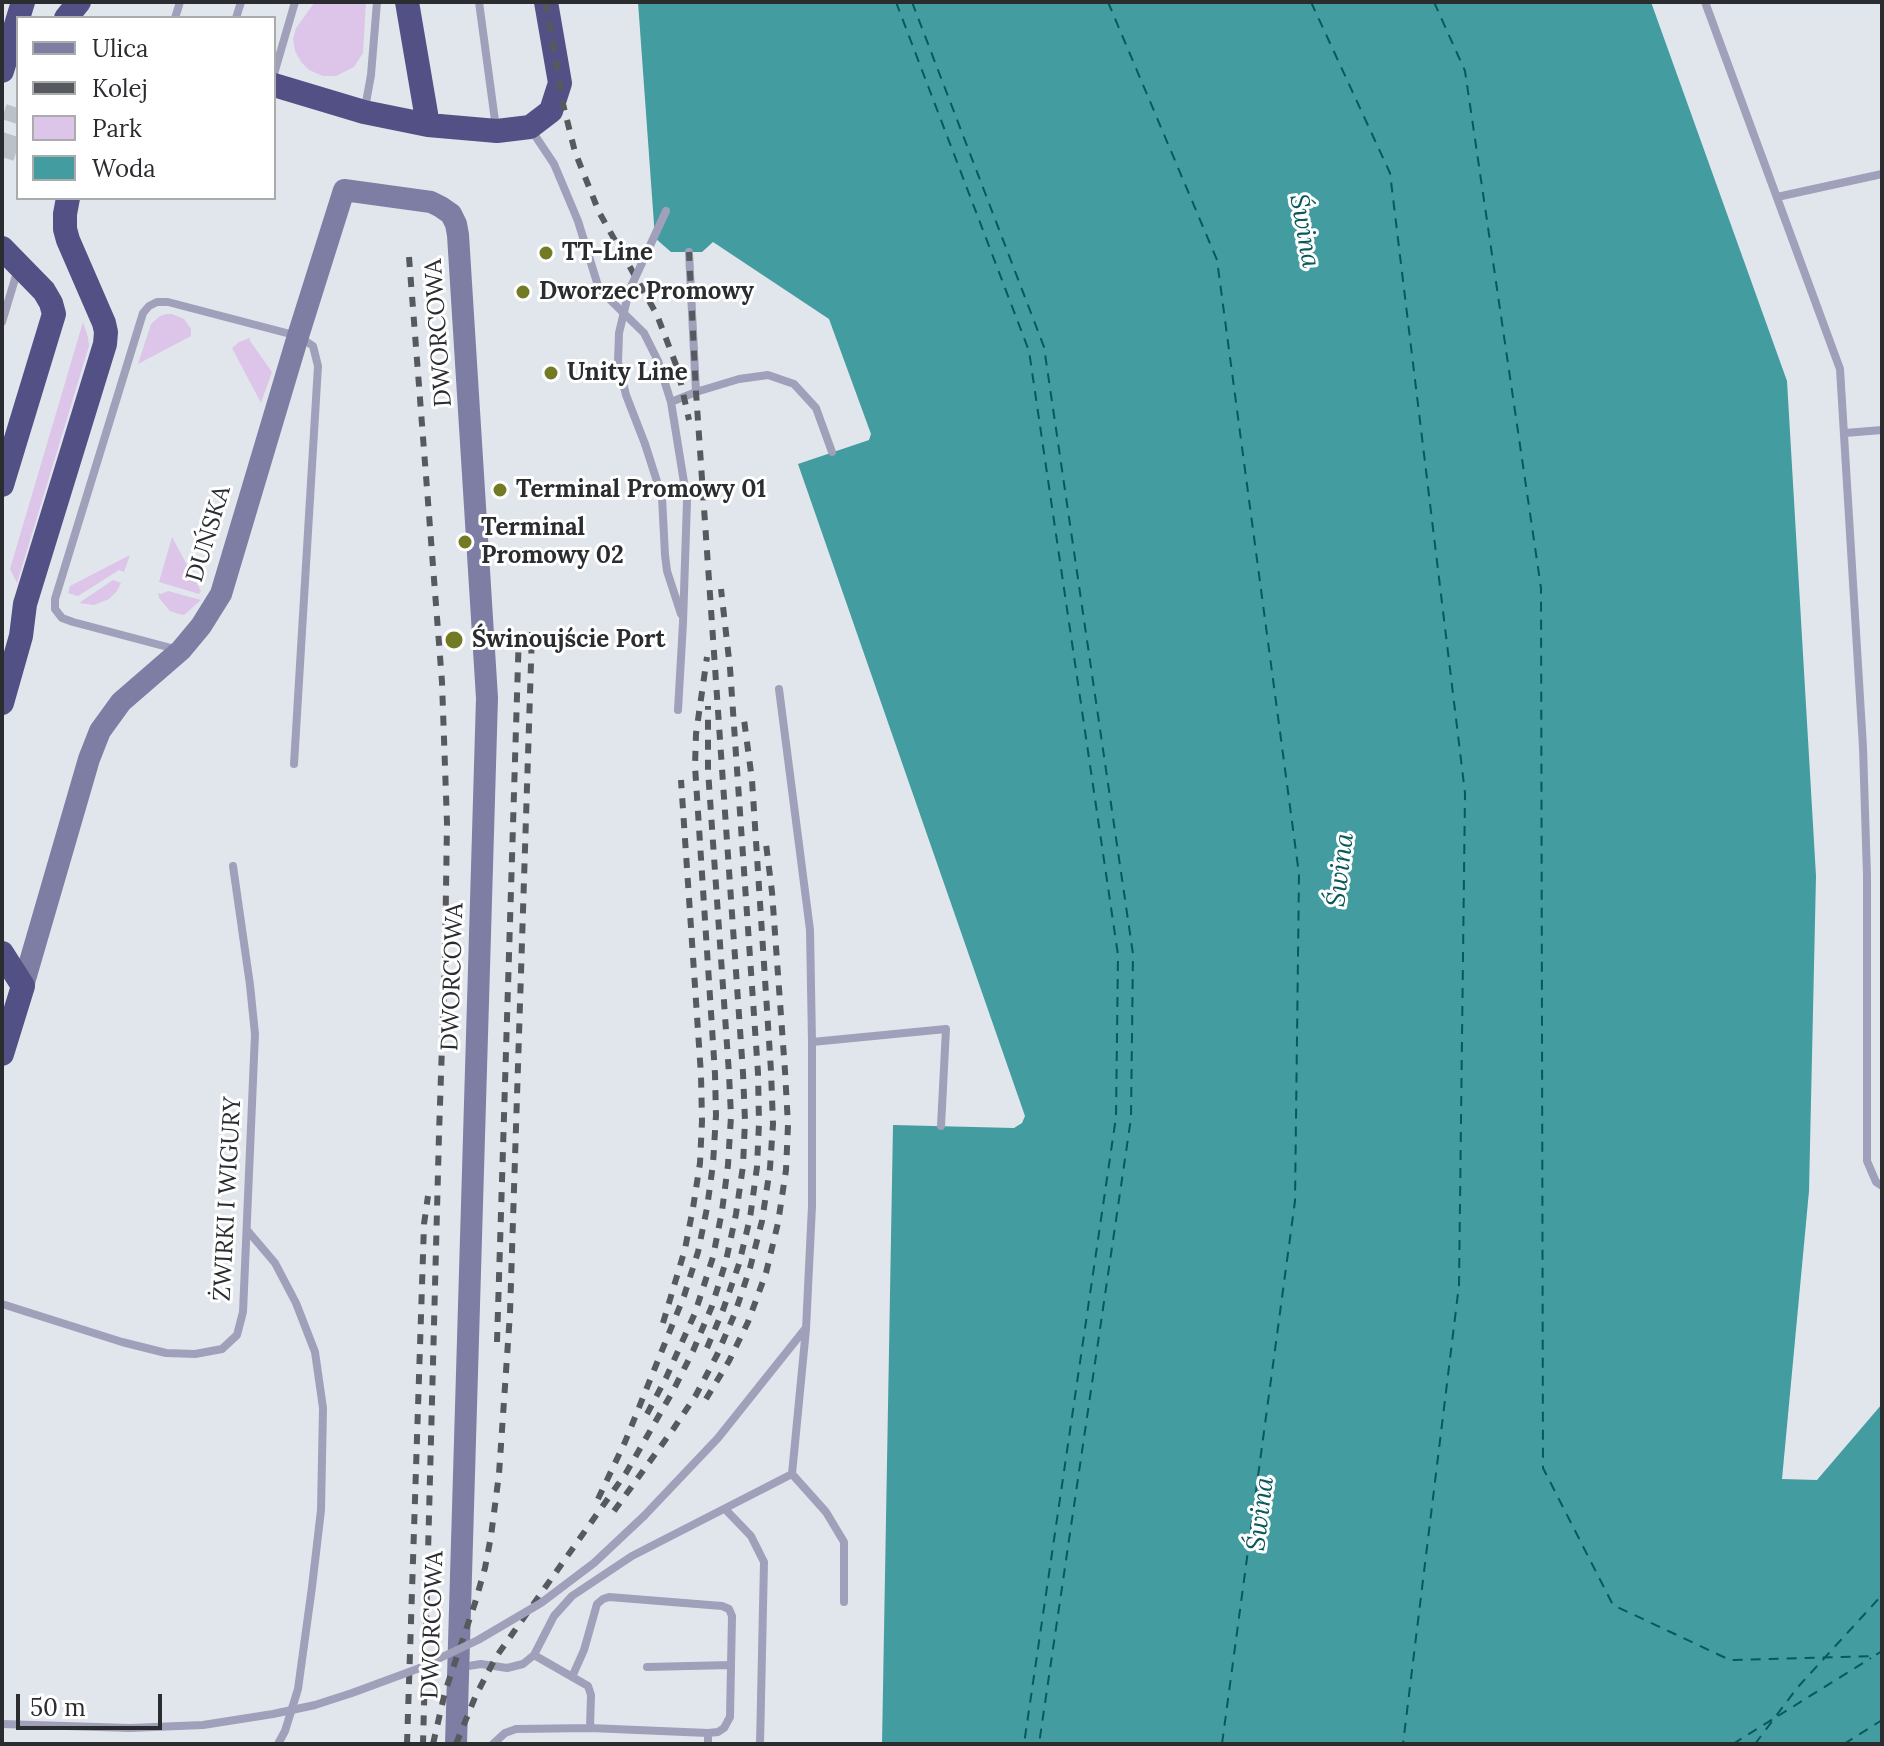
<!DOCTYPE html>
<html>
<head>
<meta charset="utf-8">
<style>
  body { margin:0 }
  #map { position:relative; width:1884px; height:1746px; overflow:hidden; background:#e1e6ed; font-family:Lora,serif }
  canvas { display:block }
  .frame { position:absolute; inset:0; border:4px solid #2a2c2f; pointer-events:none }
  .legend { position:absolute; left:16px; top:16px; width:260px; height:184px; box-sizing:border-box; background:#fff; border:2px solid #aaabac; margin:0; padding:10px 14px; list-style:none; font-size:24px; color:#2a2c2f }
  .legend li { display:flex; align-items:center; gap:16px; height:40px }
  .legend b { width:40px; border:2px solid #aaabac }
  .scale { position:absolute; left:16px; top:1694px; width:146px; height:36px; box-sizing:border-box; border:4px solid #2a2c2f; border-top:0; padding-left:10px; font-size:24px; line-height:28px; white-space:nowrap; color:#2a2c2f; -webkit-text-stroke:6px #fff; paint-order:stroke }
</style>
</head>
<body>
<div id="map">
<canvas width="1884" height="1746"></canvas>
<div class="frame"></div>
<ul class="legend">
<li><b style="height:10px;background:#7e7ea4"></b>Ulica</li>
<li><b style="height:10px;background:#56595d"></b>Kolej</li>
<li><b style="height:22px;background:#dcc5e8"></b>Park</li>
<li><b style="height:22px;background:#429ca0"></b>Woda</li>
</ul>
<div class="scale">50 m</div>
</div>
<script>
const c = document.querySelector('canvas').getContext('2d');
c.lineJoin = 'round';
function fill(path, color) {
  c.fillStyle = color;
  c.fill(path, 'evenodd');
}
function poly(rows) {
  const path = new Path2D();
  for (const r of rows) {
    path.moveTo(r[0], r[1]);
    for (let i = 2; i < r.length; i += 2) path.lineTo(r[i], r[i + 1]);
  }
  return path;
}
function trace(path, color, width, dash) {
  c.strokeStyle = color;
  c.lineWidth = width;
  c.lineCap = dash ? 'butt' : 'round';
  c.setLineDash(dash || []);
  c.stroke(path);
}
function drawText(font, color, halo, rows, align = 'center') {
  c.font = font + ' Lora,serif';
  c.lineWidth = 6;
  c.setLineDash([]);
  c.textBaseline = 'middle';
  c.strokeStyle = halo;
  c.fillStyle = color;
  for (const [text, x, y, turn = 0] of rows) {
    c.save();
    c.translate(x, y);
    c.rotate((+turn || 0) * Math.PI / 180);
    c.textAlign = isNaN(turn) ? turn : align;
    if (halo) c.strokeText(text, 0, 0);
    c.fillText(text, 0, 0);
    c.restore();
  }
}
const green = poly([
  [315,2,366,2,363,53,354,67,336,76,323,76,309,70,301,62,295,51,293,39,296,28],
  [166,314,172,314,184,319,191,329,191,336,138,364,151,324,160,316],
  [83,322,88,337,89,346,17,583,10,569],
  [250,338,250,341,272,372,261,403,232,348,239,342],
  [172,537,201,591,199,594,159,582],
  [130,555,124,572,119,570,78,596,68,593,70,586],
  [113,580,121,583,117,591,109,599,94,605,79,603],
  [168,591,201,600,184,615,179,614,170,611,159,598,158,593,161,594]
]);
const water = poly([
  [638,2,1651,2,1787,381,1816,876,1809,1191,1782,1479,1817,1480,1882,1404,1882,1744,882,1744,893,1125,1014,1128,1022,1123,1025,1116,798,464,869,440,871,434,829,319,713,242,702,252,671,252,655,238]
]);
const ferry = poly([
  [896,2,1029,351,1118,955,1116,1117,1024,1744],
  [912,2,1044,347,1133,954,1131,1118,1039,1744],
  [1108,2,1217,260,1299,874,1295,1201,1222,1744],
  [1311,2,1390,173,1465,793,1459,1285,1403,1744],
  [1434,2,1465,71,1541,588,1543,1468,1613,1605,1730,1660,1874,1656,1882,1651],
  [1778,1716,1871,1658],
  [1733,1744,1773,1719],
  [1755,1744,1797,1688,1882,1595],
  [1844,1744,1882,1720]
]);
const highwayTunnel = poly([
  [2,157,18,108]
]);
const lane = poly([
  [479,2,496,128],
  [1705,2,1840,369,1863,747,1867,876,1867,1161,1876,1182,1882,1186],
  [175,18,180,2],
  [236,18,241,2],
  [274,74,295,2],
  [365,108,371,75,377,2],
  [530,128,554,164,578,221,599,289,644,333,658,361,671,402,687,501,683,623,678,710],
  [1777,197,1882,174],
  [689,252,696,392],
  [2,322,18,269],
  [671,402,696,392,739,379,768,375,794,384,816,408,832,452],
  [1845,433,1882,430],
  [645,444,662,497,665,555,667,571,681,614],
  [175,649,73,622,62,618,55,609,55,599,143,313,149,306,157,302,168,302,298,336,313,346,318,366,294,764],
  [812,1042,946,1029,941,1126],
  [247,1230,275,1263,296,1303,315,1352,323,1408,321,1510,312,1587,298,1689,285,1731,278,1744],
  [2,1304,122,1342,166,1353,195,1354,222,1349,237,1335,243,1312,255,1034,250,985,233,866],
  [792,1474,826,1512,844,1542,844,1602],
  [725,1509,751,1536,764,1562,760,1744],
  [644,1516,718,1438,805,1329],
  [534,1655,588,1686,591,1695,590,1728],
  [462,1667,481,1664,507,1668,523,1664,534,1655,554,1616,572,1596,632,1556,792,1474,806,1329,812,1206,812,1042,810,930,779,689],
  [647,1667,731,1665,730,1717,724,1728,718,1732,708,1733,708,1744],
  [572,1677,584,1650,597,1604,603,1599,609,1597,722,1606,729,1609,732,1616,731,1665],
  [2,1724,130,1728],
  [493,1744,505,1733,516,1729,590,1728,708,1733]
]);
const secondary = poly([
  [23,986,89,759,100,731,121,702,181,650,201,626,221,594,298,336,344,190,431,202,441,207,451,214,456,224,458,235,487,698,456,1744]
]);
const highway = poly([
  [407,2,428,125,497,131,530,127,551,111,560,83,546,2],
  [66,18,79,2],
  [2,71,23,2],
  [274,85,364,112,428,125],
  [2,248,44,291,51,303,54,314,2,485],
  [2,703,21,636,25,604,105,344,106,332,104,323,68,240,65,229,65,214,68,198],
  [2,953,23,986,2,1054]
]);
const rail = poly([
  [546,2,563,104,575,152,599,212,657,315,678,370,689,420],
  [409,257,442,682,447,823,445,957,439,1134,423,1744],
  [663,1323,685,1249,693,1208,700,1163,702,1121,701,1075,681,780],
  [497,1342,519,631],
  [707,1348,723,1310,739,1264,750,1218,757,1167,759,1123,758,1073,730,668,721,589],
  [706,1399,729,1361,748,1322,766,1273,778,1223,786,1170,788,1125,785,1071,772,892,766,844],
  [647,1414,666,1378,695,1313,713,1257,722,1211,728,1165,731,1116,729,1074,708,770,708,706],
  [598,1499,625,1442,684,1296,698,1252,707,1208,713,1164,716,1115,715,1074,695,766,696,734,707,657],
  [614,1511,674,1428,696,1395,717,1355,735,1313,750,1268,762,1221,770,1168,773,1124,771,1071,752,780,743,712],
  [407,1744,424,1224,428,1196],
  [433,1744,445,1692,475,1603,485,1568,491,1536,499,1474,510,1313,532,632],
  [456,1744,476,1695,496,1657,626,1473,673,1391,693,1351,712,1306,726,1261,736,1214,743,1166,745,1121,743,1073,696,392,689,252]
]);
const laneBridge = poly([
  [645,444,626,395,618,362,619,333,629,291,666,211],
  [130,1728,203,1725,273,1714,315,1705,352,1693,417,1669,478,1640,541,1603,594,1563,644,1516]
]);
const markers = [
  [546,253,8,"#737a24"],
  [523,292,8,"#737a24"],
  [551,373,8,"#737a24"],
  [500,490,8,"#737a24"],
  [465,542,8,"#737a24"],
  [454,640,10,"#737a24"]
];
const poiNames = [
  ["TT-Line",562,253],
  ["Dworzec Promowy",539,292],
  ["Unity Line",567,373],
  ["Terminal Promowy 01",516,490],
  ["Terminal",481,528],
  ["Promowy 02",481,556],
  ["Świnoujście Port",472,640]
];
const streetNames = [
  ["DWORCOWA",439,333,-94],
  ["DUŃSKA",209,534,-73],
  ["DWORCOWA",453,977,-88],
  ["ŻWIRKI I WIGURY",228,1199,-87],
  ["DWORCOWA",433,1625,-88]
];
const waterNames = [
  ["Świna",1304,231,80],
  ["Świna",1341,870,-83],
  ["Świna",1261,1514,-83]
];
fill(green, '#dcc5e8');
fill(water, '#429ca0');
trace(ferry, '#09595c', 2, [10, 8]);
trace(highwayTunnel, '#bcc1c7', 24, [24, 12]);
trace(lane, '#a0a0ba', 8);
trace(secondary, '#7e7ea4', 22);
trace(highway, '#535085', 24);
trace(rail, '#56595d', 6, [10, 10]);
trace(laneBridge, '#a0a0ba', 8);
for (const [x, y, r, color] of markers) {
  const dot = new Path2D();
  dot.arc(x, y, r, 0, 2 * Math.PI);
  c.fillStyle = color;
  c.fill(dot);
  trace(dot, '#fff', 3);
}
drawText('bold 24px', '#2a2c2f', '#fff', poiNames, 'left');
drawText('24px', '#2a2c2f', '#fff', streetNames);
drawText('italic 26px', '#09595c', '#fff', waterNames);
</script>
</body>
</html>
